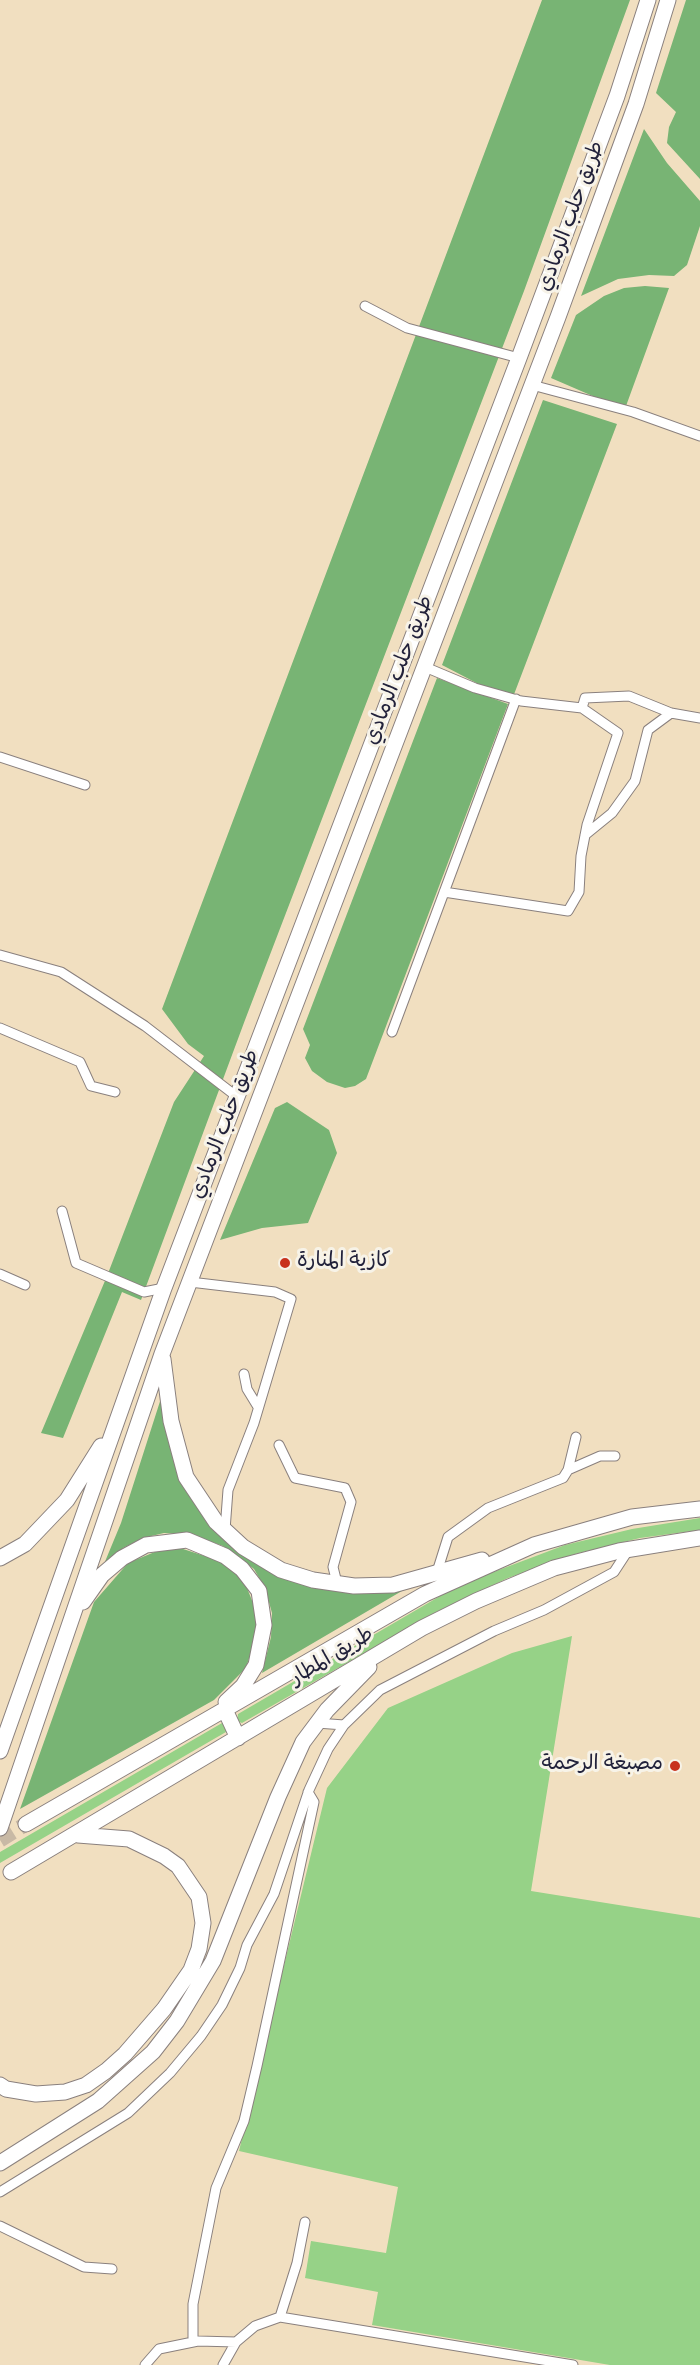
<!DOCTYPE html>
<html>
<head>
<meta charset="utf-8">
<style>
  body { margin:0 }
  canvas { display:block; background:#f1dfc0 }
</style>
</head>
<body>
<canvas width="700" height="2365"></canvas>
<script>
const c = document.querySelector('canvas').getContext('2d');
c.lineJoin = 'round';
function fill(path, color) {
  c.fillStyle = color;
  c.fill(path, 'evenodd');
}
function poly(rows) {
  const path = new Path2D();
  for (const r of rows) {
    path.moveTo(r[0], r[1]);
    for (let i = 2; i < r.length; i += 2) path.lineTo(r[i], r[i + 1]);
  }
  return path;
}
function trace(path, color, width, dash) {
  c.strokeStyle = color;
  c.lineWidth = width;
  c.lineCap = dash ? 'butt' : 'round';
  c.setLineDash(dash || []);
  c.stroke(path);
}
function drawText(font, color, halo, rows, align = 'center') {
  c.font = font + ' "Gochi Hand","Playpen Sans Arabic",sans-serif';
  c.lineWidth = 6;
  c.setLineDash([]);
  c.textBaseline = 'middle';
  c.strokeStyle = halo;
  c.fillStyle = color;
  for (const [text, x, y, turn = 0] of rows) {
    c.save();
    c.translate(x, y);
    c.rotate((+turn || 0) * Math.PI / 180);
    c.textAlign = isNaN(turn) ? turn : align;
    if (halo) c.strokeText(text, 0, 0);
    c.fillText(text, 0, 0);
    c.restore();
  }
}
const green = poly([
  [700,1518,700,1530,640,1538,575,1554,508,1578,436,1612,242,1723,237,1721,238,1714,459,1585,565,1545,632,1529],
  [572,1636,531,1891,700,1918,700,2365,610,2365,372,2325,378,2292,305,2278,311,2241,386,2253,398,2187,239,2151,327,1788,388,1708,512,1653],
  [222,1723,225,1724,226,1732,0,1863,0,1852]
]);
const forest = poly([
  [542,0,630,0,524,291,245,1020,141,1300,122,1292,63,1438,41,1433,107,1276,174,1102,204,1056,188,1044,162,1009],
  [686,0,700,0,700,179,667,143,669,127,676,112,656,93],
  [644,129,667,163,700,201,700,226,687,265,674,276,649,275,618,279,581,296],
  [645,286,669,288,626,406,595,397,551,378,576,315,604,296,624,288],
  [543,400,617,424,513,697,490,690,442,665],
  [437,678,508,704,366,1079,355,1086,345,1088,327,1082,312,1071,305,1058,310,1045,303,1029],
  [287,1102,329,1130,337,1153,308,1223,262,1228,220,1240,275,1108],
  [163,1392,189,1494,271,1571,407,1588,262,1673,271,1637,272,1613,265,1588,254,1569,240,1558,223,1546,193,1535,164,1533,143,1538,123,1548,104,1564,121,1523],
  [180,1548,220,1561,236,1572,247,1588,255,1608,258,1630,246,1668,214,1700,20,1809,94,1602,128,1563,162,1549]
]);
const trunkTunnel = poly([
  [0,1840,26,1824]
]);
const minor = poly([
  [365,306,407,328,519,358],
  [532,385,633,412,700,436],
  [425,667,475,688,521,701,582,708,585,698,629,696,671,713,700,718],
  [0,757,85,785],
  [585,835,612,813,635,781,648,730,671,713],
  [444,892,568,911,579,892,581,856,587,825,618,733,582,708],
  [0,955,61,972,145,1026,236,1096],
  [0,1028,80,1062,91,1086,115,1092],
  [392,1032,516,699],
  [62,1211,76,1263,144,1292,164,1288],
  [0,1274,25,1285],
  [190,1282,275,1292,291,1299,254,1423,228,1490,225,1530],
  [244,1374,247,1389,258,1407],
  [279,1445,295,1478,345,1488,351,1502,333,1567,337,1583],
  [568,1470,600,1456,615,1456],
  [437,1572,448,1537,488,1508,563,1478,568,1470,576,1437],
  [317,1723,344,1725],
  [0,2192,128,2113,170,2073,201,2036,222,2005,240,1968,247,1945,274,1894,309,1790,328,1749,344,1725,380,1690,494,1631,544,1610,614,1572,629,1549],
  [0,2226,84,2267,112,2269],
  [280,2317,297,2263,305,2222],
  [193,2342,193,2304,216,2188,244,2121,257,2066,314,1802,308,1792],
  [145,2365,159,2349,198,2341,236,2342],
  [223,2365,236,2342,255,2326,280,2317,573,2365]
]);
const trunk = poly([
  [163,1359,171,1421,186,1477,216,1522,243,1547,281,1570,313,1580,354,1586,393,1585,482,1560],
  [0,1558,25,1544,67,1500,101,1446],
  [83,1602,102,1575,122,1558,146,1545,187,1540,225,1556,242,1569,259,1591,264,1625,256,1665,243,1686,226,1702],
  [225,1710,238,1738],
  [0,1751,164,1288,519,358,617,96,648,0],
  [26,1824,425,1594,534,1545,632,1517,700,1509],
  [0,1828,162,1354,558,317,636,104,668,0],
  [11,1872,422,1628,476,1601,554,1568,619,1551,700,1538],
  [0,2085,6,2089,36,2094,65,2092,86,2085,106,2071,125,2054,164,2009,191,1970,199,1949,203,1923,199,1897,178,1866,164,1856,129,1839,78,1835],
  [0,2163,98,2101,153,2052,177,2021,213,1961,278,1797,303,1742,327,1710,369,1667]
]);
const markers = [
  [285,1263,6,"#c8321e"],
  [675,1766,6,"#c8321e"]
];
const streetNames = [
  ["طريق حلب الرمادي",573,217,-70],
  ["طريق حلب الرمادي",401,671,-69],
  ["طريق حلب الرمادي",227,1125,-69],
  ["طريق المطار",333,1658,-31]
];
const poiNames = [
  ["كازية المنارة",297,1263],
  ["مصبغة الرحمة",663,1766,"right"]
];
fill(green, '#96d287');
fill(forest, '#78b474');
trace(trunkTunnel, '#c8b9a5', 15, [15, 8]);
trace(minor, '#8a807e', 11);
trace(trunk, '#8a807e', 17);
trace(minor, '#fff', 9);
trace(trunk, '#fff', 15);
for (const [x, y, r, color] of markers) {
  const dot = new Path2D();
  dot.arc(x, y, r, 0, 2 * Math.PI);
  c.fillStyle = color;
  c.fill(dot);
  trace(dot, '#f7f3e8', 2);
}
drawText('21px', '#22223b', '#f7f3e8', streetNames);
drawText('21px', '#22223b', '#f7f3e8', poiNames, 'left');
</script>
</body>
</html>
